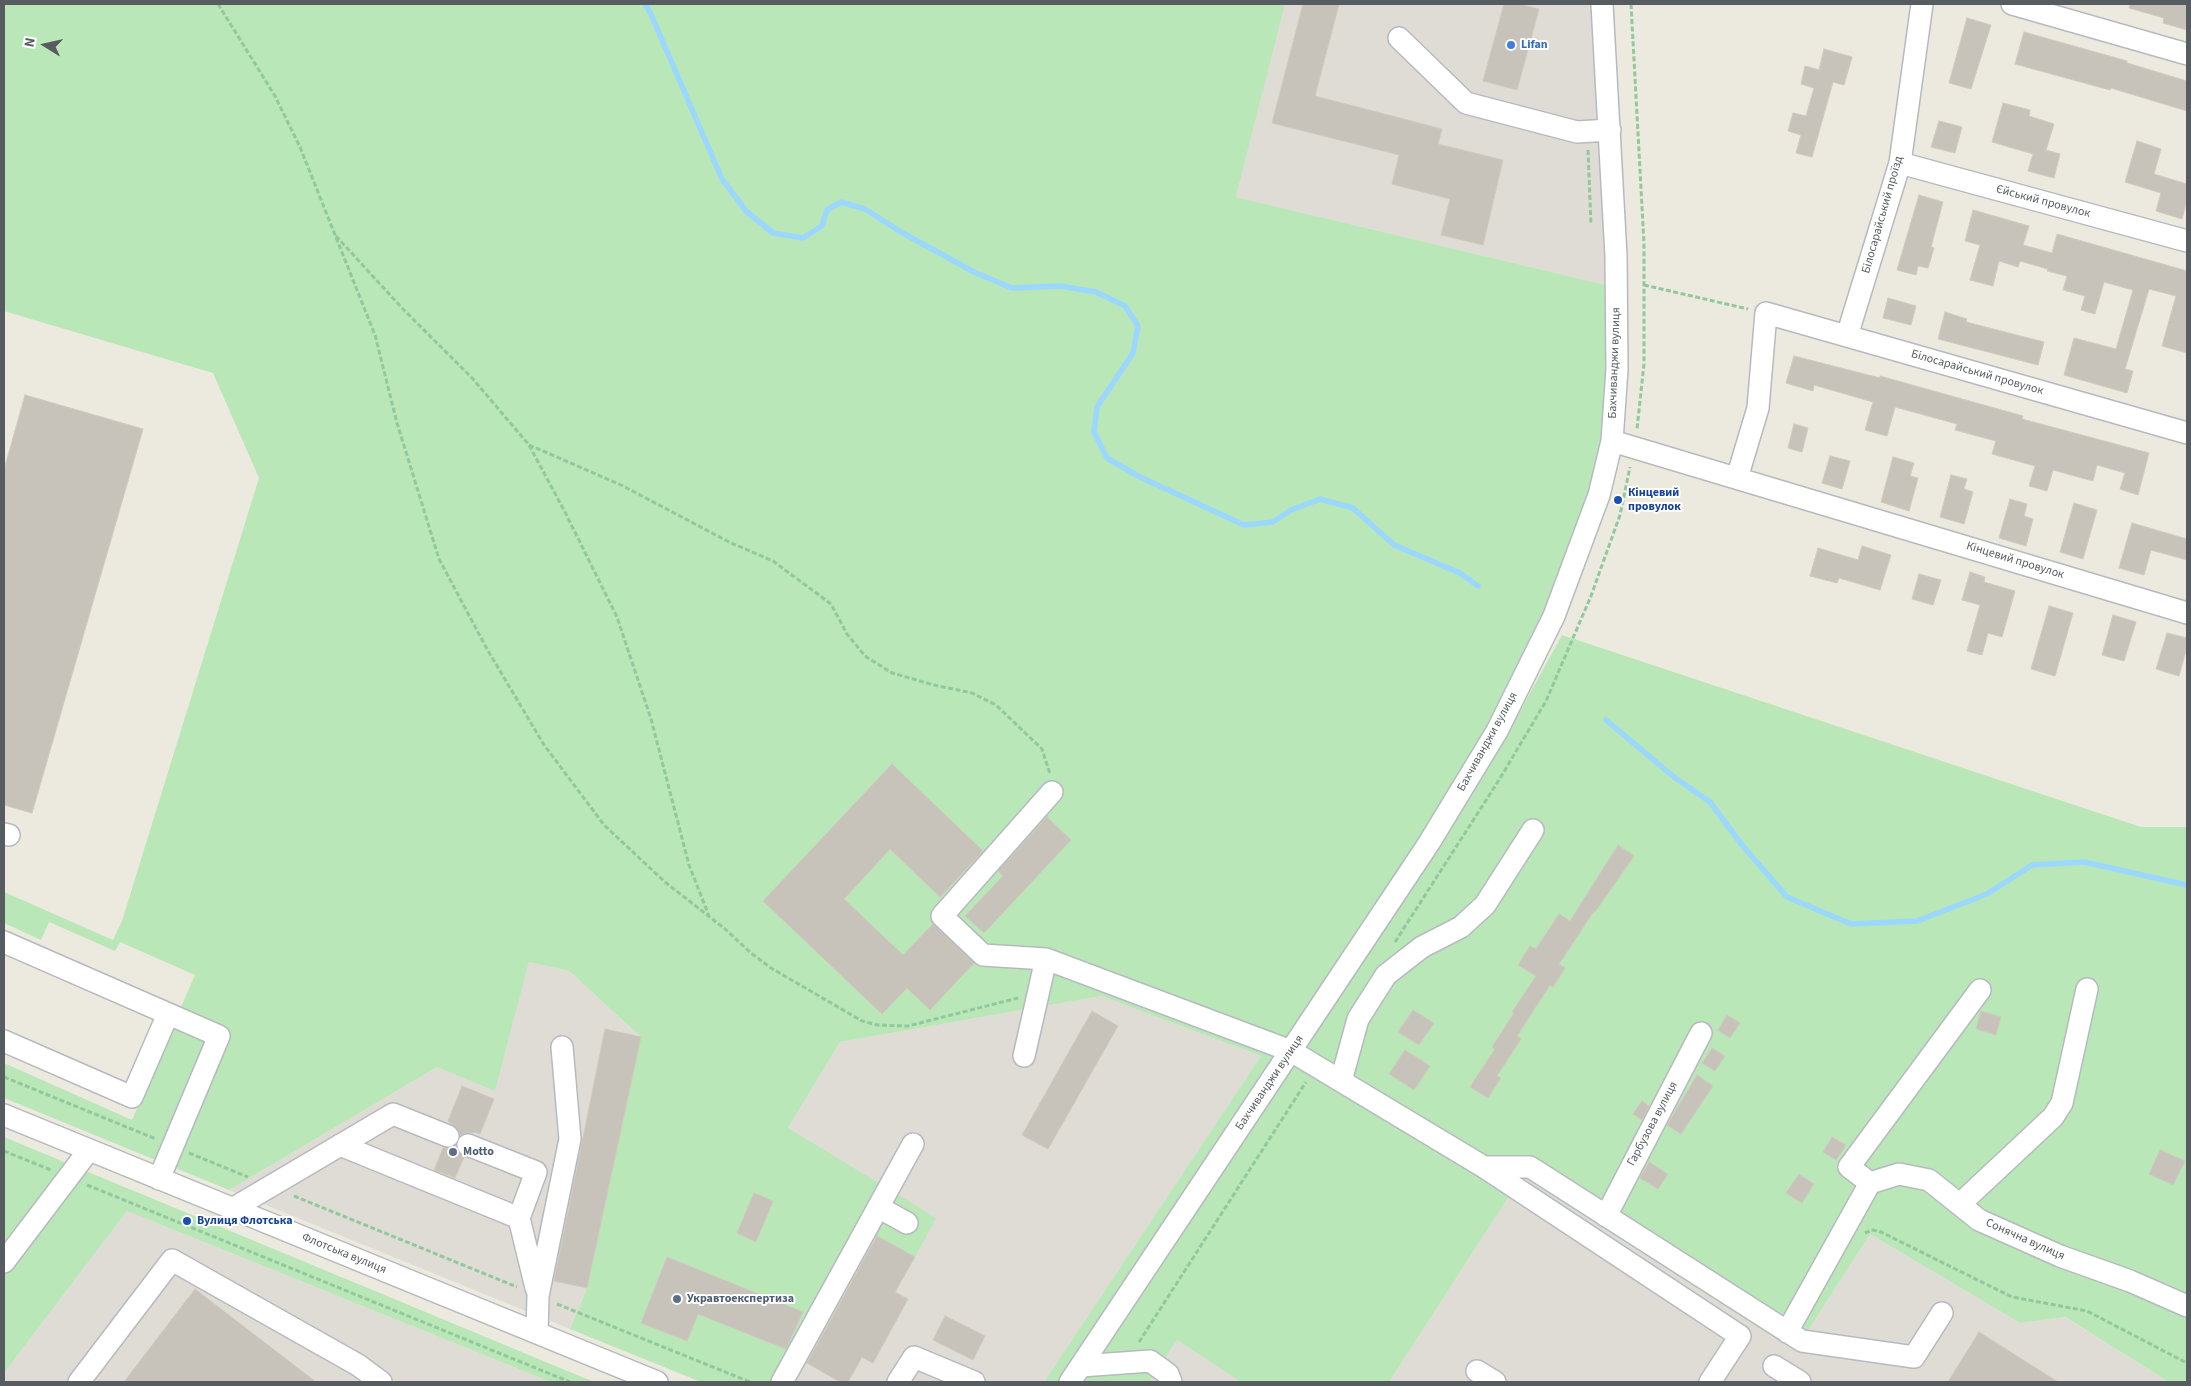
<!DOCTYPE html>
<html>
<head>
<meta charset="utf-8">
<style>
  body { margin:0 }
  #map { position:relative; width:2191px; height:1386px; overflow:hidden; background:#ece9de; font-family:"Source Sans 3",sans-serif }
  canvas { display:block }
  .frame { position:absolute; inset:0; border:5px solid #575c61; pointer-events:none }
  .north { position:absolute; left:20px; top:20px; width:50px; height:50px; -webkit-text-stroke:4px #fff; paint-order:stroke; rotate:280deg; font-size:14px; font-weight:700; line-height:20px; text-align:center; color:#575c61 }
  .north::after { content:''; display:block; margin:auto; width:18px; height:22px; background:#575c61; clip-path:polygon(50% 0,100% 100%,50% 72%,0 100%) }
</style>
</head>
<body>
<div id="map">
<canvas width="2191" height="1386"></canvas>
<div class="frame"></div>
<div class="north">N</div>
</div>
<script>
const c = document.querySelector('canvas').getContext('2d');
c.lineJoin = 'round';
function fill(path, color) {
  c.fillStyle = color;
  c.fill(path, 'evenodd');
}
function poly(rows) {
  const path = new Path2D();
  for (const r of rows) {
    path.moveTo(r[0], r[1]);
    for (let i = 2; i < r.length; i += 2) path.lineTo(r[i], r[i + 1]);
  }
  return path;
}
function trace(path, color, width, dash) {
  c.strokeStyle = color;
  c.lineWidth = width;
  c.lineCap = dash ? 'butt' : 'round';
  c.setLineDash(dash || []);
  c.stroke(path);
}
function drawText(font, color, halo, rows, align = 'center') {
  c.font = font + ' "Source Sans 3",sans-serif';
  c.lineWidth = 4;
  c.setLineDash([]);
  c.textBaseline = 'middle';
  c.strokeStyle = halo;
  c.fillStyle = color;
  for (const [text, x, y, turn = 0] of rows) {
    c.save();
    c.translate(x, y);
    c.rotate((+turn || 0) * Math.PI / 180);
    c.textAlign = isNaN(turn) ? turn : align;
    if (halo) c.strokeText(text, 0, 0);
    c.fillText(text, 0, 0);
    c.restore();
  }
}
const industrial = poly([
  [1285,4,1597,4,1606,285,1236,197],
  [529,962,569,971,641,1037,587,1288,570,1329,229,1190,437,1067,495,1090],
  [1101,996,1261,1056,1044,1382,796,1382,876,1235,788,1128,840,1042],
  [1522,1176,1795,1351,1870,1234,2020,1323,2064,1317,2169,1382,1389,1382],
  [127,1211,551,1382,4,1382,4,1373],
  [1177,1340,1241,1382,1149,1382]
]);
const green = poly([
  [4,4,1285,4,1236,197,1606,285,1607,369,1602,438,1589,493,1545,613,1489,726,1419,840,1058,1382,1044,1382,1261,1056,1101,996,840,1042,788,1128,936,1218,915,1257,876,1236,796,1382,701,1382,570,1329,587,1288,641,1037,569,971,529,962,495,1091,437,1067,229,1190,4,1098,4,1063,132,1120,195,975,120,942,115,951,49,922,41,940,4,923,4,892,113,940,122,921,259,478,213,373,4,311],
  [1562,635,2141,827,2187,827,2187,1382,2169,1382,2065,1317,2020,1323,1870,1234,1795,1351,1522,1176,1389,1382,1241,1382,1177,1340,1149,1382,1082,1382,1437,849,1508,733],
  [4,1137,594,1382,551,1382,127,1211,4,1373]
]);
const stream = poly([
  [645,4,650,12,722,179,746,211,773,233,803,238,822,226,827,210,841,202,865,209,901,232,974,272,1012,288,1060,286,1096,292,1125,306,1138,326,1133,353,1097,407,1094,432,1107,458,1140,477,1244,525,1273,522,1291,510,1320,499,1353,508,1394,545,1460,573,1478,586],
  [1606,720,1674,777,1710,802,1742,845,1787,897,1851,924,1917,921,1987,894,2032,865,2084,862,2187,885]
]);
const building = poly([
  [1303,4,1339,4,1315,96,1442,129,1438,144,1503,160,1483,245,1441,235,1450,199,1392,184,1399,155,1272,123,1303,4],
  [1504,4,1519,4,1539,9,1517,90,1483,81,1504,4],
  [2130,4,2187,4,2187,30,2163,23,2164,18,2129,8,2130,4],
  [1967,18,1991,25,1971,89,1949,83,1967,18],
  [2024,32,2127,61,2127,63,2187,81,2187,111,2111,88,2110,90,2015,64,2024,32],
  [1824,49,1852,57,1844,85,1833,82,1812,157,1796,153,1801,135,1788,131,1793,113,1806,116,1814,88,1801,84,1805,66,1819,70,1824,49],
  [2003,103,2030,110,2029,116,2054,124,2046,150,2060,154,2054,178,2028,171,2033,154,1992,142,2003,103],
  [1939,121,1962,127,1955,153,1931,147,1939,121],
  [2137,141,2161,149,2154,174,2187,184,2187,200,2182,219,2156,211,2161,193,2125,182,2137,141],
  [1919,195,1943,202,1931,247,1934,248,1928,268,1918,266,1916,275,1897,270,1919,195],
  [1973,210,2029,226,2023,245,2052,253,2057,234,2187,271,2187,353,2162,346,2176,296,2149,289,2125,369,2133,371,2127,393,2064,375,2074,338,2116,349,2133,290,2104,282,2095,314,2081,310,2085,296,2063,290,2067,276,2047,271,2048,269,2020,261,2018,267,1999,261,1993,286,1970,280,1980,245,1965,241,1973,210],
  [1888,298,1916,306,1911,325,1883,318,1888,298],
  [1945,312,1967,319,1966,322,2044,342,2038,365,1938,339,1945,312],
  [1794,356,1880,378,1880,376,2023,416,2022,419,2149,453,2138,495,2120,489,2125,473,2097,465,2093,481,2053,470,2047,491,2029,486,2035,466,1992,454,1996,441,1955,430,1957,424,1895,407,1887,436,1865,430,1873,402,1814,385,1813,391,1786,383,1794,356],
  [25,395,143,429,32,813,4,805,4,470,25,395],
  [1794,424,1808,428,1802,452,1788,448,1794,424],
  [1830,456,1850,461,1842,489,1822,483,1830,456],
  [1893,457,1914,463,1910,476,1918,478,1909,511,1881,502,1893,457],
  [1951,475,1967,479,1964,489,1973,492,1964,524,1940,517,1951,475],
  [2010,499,2027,504,2024,516,2033,519,2026,546,1999,538,2010,499],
  [2074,503,2097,510,2083,559,2060,552,2074,503],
  [2132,523,2187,539,2187,560,2151,550,2144,575,2119,568,2132,523],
  [1862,546,1891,555,1880,590,1839,578,1837,583,1810,576,1818,548,1858,560,1862,546],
  [1970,572,1985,577,1984,582,2015,591,2002,637,1988,633,1982,655,1967,651,1980,605,1962,600,1970,572],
  [1919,574,1941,580,1933,605,1912,599,1919,574],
  [2049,606,2073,613,2055,676,2031,669,2049,606],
  [2113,615,2136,622,2124,661,2102,655,2113,615],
  [2167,633,2187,638,2187,647,2179,676,2156,669,2167,633],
  [892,764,983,851,940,897,890,849,844,899,903,955,933,924,974,963,930,1010,907,988,882,1014,763,901,892,764],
  [1047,817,1071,840,984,933,965,916,1003,876,998,871,1047,817],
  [1618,845,1634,856,1595,912,1594,911,1559,964,1565,968,1553,987,1550,985,1517,1036,1521,1039,1497,1076,1501,1078,1488,1098,1470,1087,1495,1049,1492,1047,1514,1013,1512,1012,1536,976,1518,965,1530,946,1536,949,1559,914,1570,921,1618,845],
  [1413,1010,1434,1023,1419,1045,1398,1032,1413,1010],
  [1092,1011,1118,1026,1048,1149,1022,1135,1092,1011],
  [1981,1011,2001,1017,1996,1035,1976,1029,1981,1011],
  [1727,1015,1740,1023,1730,1038,1718,1030,1727,1015],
  [605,1029,641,1037,587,1288,554,1281,605,1029],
  [1712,1048,1725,1056,1715,1071,1702,1063,1712,1048],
  [1405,1050,1430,1066,1414,1090,1389,1074,1405,1050],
  [1697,1075,1713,1086,1681,1134,1667,1125,1697,1075],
  [462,1086,494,1099,480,1134,474,1132,473,1133,467,1133,460,1135,457,1128,448,1121,462,1086],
  [1642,1101,1649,1106,1642,1120,1633,1114,1642,1101],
  [1832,1137,1846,1145,1836,1160,1823,1152,1832,1137],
  [456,1146,458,1152,464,1157,455,1178,434,1170,443,1148,449,1148,456,1146],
  [2160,1150,2185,1161,2173,1185,2149,1174,2160,1150],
  [1649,1162,1668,1174,1658,1189,1640,1178,1649,1162],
  [1799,1174,1814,1184,1802,1203,1786,1193,1799,1174],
  [754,1193,773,1201,756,1242,737,1233,754,1193],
  [877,1236,915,1257,895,1292,908,1299,873,1363,862,1357,848,1382,840,1382,807,1363,877,1236],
  [667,1257,803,1312,786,1349,698,1314,687,1341,641,1323,667,1257],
  [195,1289,316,1382,124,1382,195,1289],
  [945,1316,985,1336,973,1360,933,1340,945,1316],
  [1979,1332,2058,1382,1948,1382,1979,1332]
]);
const path = poly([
  [218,4,275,96,300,147,357,290,375,335,397,423,439,559,487,649,544,745,604,825,665,882,725,929,751,953,771,968,862,1021,877,1025,908,1026,1018,998],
  [1631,4,1644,244,1644,364,1637,429],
  [1588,150,1591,225],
  [336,236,402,308,473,379,529,445,566,514,617,617,651,719,689,865,709,916],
  [1644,285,1748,309],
  [529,445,623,486,729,542,773,561,831,604,847,634,865,656,892,673,934,685,972,693,996,705,1042,749,1050,774],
  [1395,942,1499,780,1546,701,1591,596,1620,515,1630,467],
  [4,1077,156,1139],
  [4,1151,51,1170],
  [189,1153,248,1177],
  [87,1185,570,1382],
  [294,1196,517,1287],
  [1865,1233,1872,1230,1879,1231,2012,1297,2087,1311,2187,1363],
  [557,1304,750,1382],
  [1139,1342,1306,1082]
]);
const minor = poly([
  [2012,4,2187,54],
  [1399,38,1466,103,1577,132,1610,130],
  [1900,163,2187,241],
  [1847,336,1900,163,1922,4],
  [1612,441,2187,613],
  [1737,478,1758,408,1766,313,2187,433],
  [1052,792,942,916,983,955,1046,959,1291,1051,1484,1167,1740,1336,1710,1382],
  [4,834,9,835],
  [4,942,219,1036,159,1179],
  [4,1041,132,1097,168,1014],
  [1024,1056,1046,959],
  [1341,1081,1358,1019,1386,975,1422,947,1461,927,1485,905,1533,830],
  [4,1115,657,1382],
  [340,1145,519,1218],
  [468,1145,536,1172,519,1218,536,1288],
  [1484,1167,1530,1167,1802,1341,1914,1357,1942,1313],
  [1870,1183,1899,1174,1929,1180,1979,1220,2060,1256,2130,1281,2187,1306],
  [1870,1183,1849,1167,1980,990],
  [1960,1204,2053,1117,2062,1103,2087,989],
  [878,1207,907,1223],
  [232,1209,393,1114,448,1136],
  [1606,1216,1701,1033],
  [4,1262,89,1150],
  [1787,1332,1870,1183],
  [537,1333,538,1296,570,1139,562,1047],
  [1081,1366,1150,1361,1168,1374,1171,1382],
  [1774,1366,1800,1382],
  [1477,1371,1495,1382],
  [79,1382,172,1260,358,1365,381,1382],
  [782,1382,913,1144],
  [898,1382,914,1357,974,1382],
  [1070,1382,1429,843,1497,731,1554,616,1599,495,1612,441,1617,369,1616,256,1602,4]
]);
const markers = [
  [1511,45,5,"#3f7fe0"],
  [1618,500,5,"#1a4fb4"],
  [453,1152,5,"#5c6f8a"],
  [187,1221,5,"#1a4fb4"],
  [677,1299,5,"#5c6f8a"]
];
const shopNames = [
  ["Lifan",1521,45]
];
const streetNames = [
  ["Єйський провулок",2043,202,15],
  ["Білосарайський проїзд",1883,215,-74],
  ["Бахчиванджи вулиця",1615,363,-88],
  ["Білосарайський провулок",1977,373,16],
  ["Кінцевий провулок",2015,561,17],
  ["Бахчиванджи вулиця",1488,742,-61],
  ["Бахчиванджи вулиця",1270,1083,-56],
  ["Гарбузова вулиця",1653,1124,-62],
  ["Сонячна вулиця",2025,1240,24],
  ["Флотська вулиця",344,1254,22]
];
const transitNames = [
  ["Кінцевий",1628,493],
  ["провулок",1628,507],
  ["Вулиця Флотська",197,1221]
];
const serviceNames = [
  ["Motto",463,1152],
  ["Укравтоекспертиза",687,1299]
];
fill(industrial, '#dfdcd6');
fill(green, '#b9e7b7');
trace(stream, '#9bd7ff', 5.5);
fill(building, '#c7c3bb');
trace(building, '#d1cabc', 1);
trace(minor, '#b6babf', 24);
trace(path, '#91c89e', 3, [5, 2.5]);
trace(minor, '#fff', 21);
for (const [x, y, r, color] of markers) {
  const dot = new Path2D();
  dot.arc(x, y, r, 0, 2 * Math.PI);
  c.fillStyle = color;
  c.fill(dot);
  trace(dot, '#fff', 2);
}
drawText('bold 12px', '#366cbe', '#fff', shopNames, 'left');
drawText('12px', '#575c61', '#fff', streetNames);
drawText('bold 12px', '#164399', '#fff', transitNames, 'left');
drawText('bold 12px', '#4e5e75', '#fff', serviceNames, 'left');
</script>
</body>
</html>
